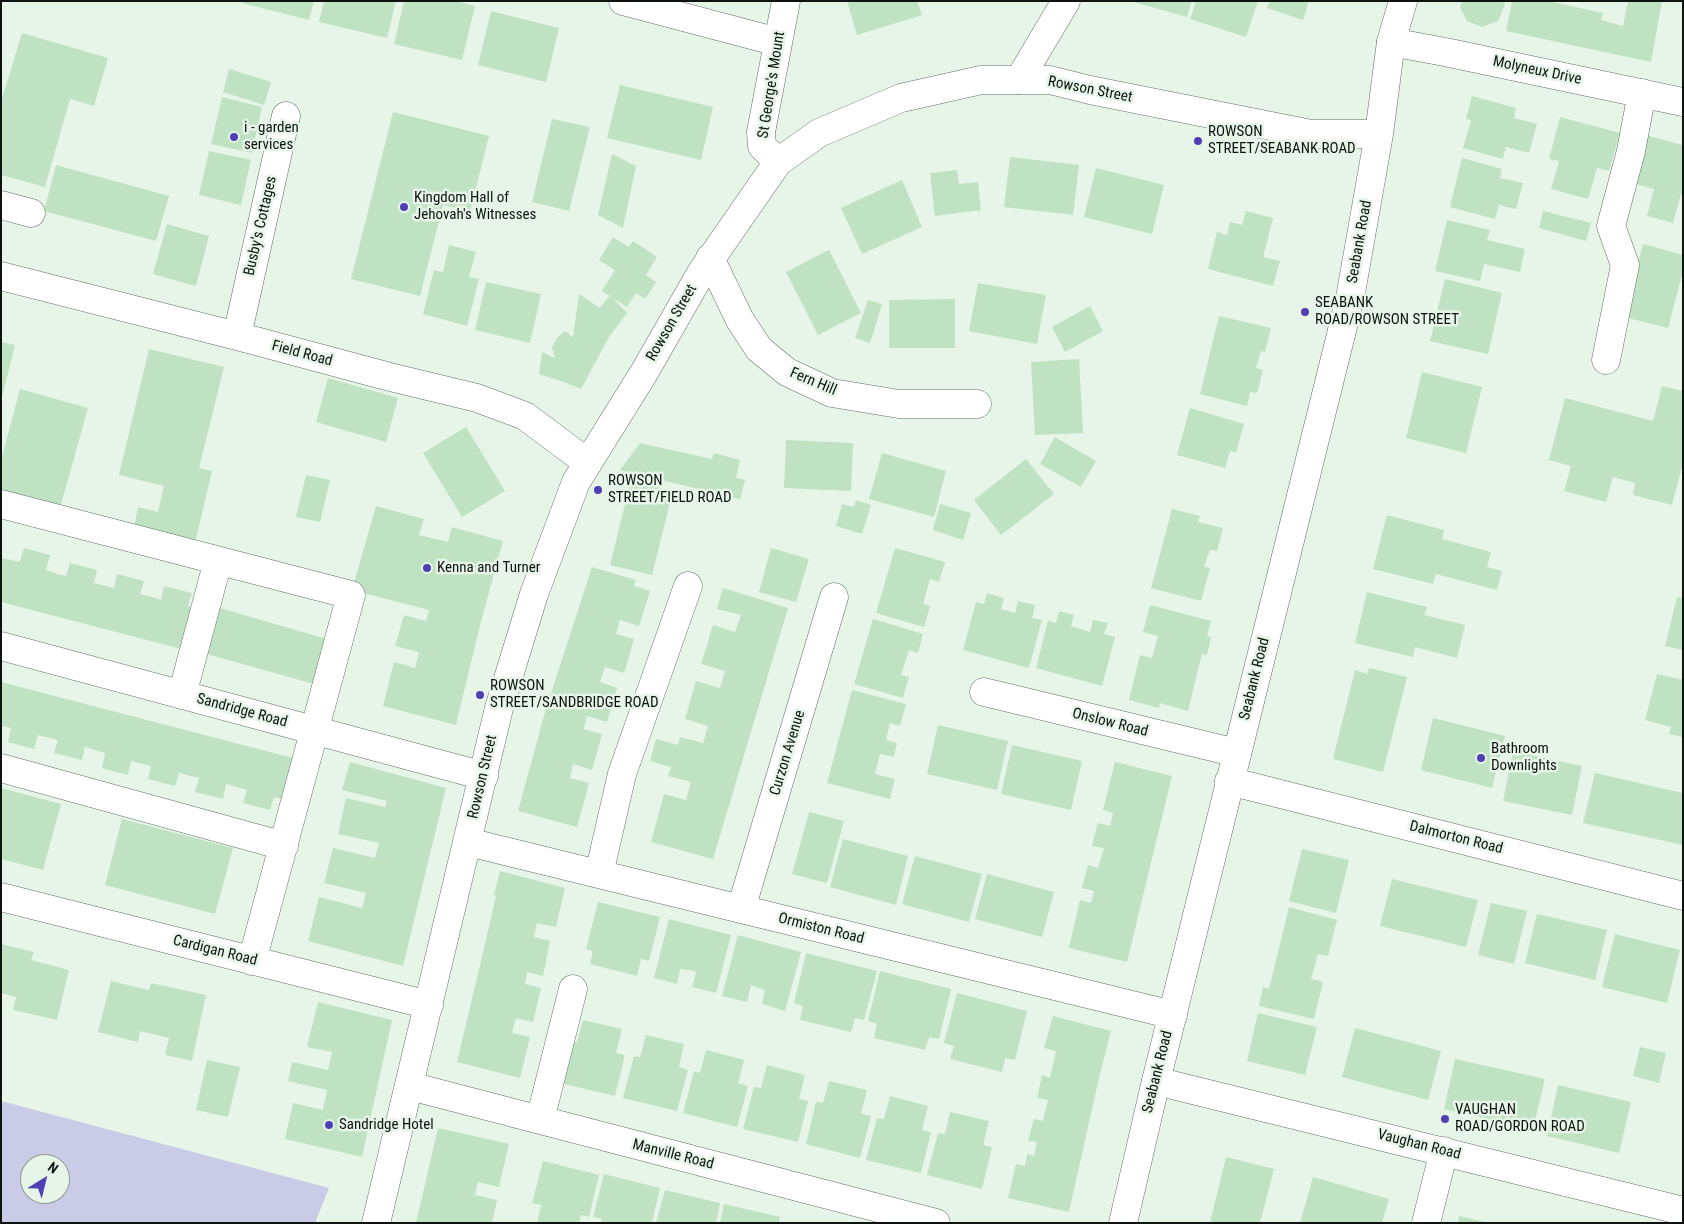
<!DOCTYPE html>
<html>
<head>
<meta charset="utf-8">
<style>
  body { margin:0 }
  #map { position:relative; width:1684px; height:1224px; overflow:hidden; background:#e6f5e8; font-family:"Roboto Condensed",sans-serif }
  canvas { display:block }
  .frame { position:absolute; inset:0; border:2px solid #0e130f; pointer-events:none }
  .north { position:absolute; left:20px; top:1154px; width:50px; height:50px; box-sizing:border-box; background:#e6f5e8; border:1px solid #909b91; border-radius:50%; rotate:36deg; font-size:14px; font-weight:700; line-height:20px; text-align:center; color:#0e130f }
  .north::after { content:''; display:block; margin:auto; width:18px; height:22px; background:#503eb5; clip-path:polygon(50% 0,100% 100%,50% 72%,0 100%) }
</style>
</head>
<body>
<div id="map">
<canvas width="1684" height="1224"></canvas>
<div class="frame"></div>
<div class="north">N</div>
</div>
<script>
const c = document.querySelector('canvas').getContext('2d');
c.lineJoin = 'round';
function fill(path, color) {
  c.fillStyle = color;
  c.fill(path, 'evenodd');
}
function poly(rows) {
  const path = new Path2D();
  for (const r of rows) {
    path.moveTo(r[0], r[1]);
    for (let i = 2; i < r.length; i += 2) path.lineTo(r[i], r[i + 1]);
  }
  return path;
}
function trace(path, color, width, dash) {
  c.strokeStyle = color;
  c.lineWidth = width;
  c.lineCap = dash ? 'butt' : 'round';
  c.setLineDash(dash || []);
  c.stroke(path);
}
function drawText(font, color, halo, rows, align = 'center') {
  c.font = font + ' "Roboto Condensed",sans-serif';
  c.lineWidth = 5;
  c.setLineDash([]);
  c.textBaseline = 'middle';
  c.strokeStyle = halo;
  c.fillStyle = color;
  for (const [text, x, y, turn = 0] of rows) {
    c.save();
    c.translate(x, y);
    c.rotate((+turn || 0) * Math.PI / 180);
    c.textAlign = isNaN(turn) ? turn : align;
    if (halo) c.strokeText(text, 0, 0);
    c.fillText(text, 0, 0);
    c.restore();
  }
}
const green = poly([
  [1,1101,329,1188,315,1223,1,1223],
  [30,1164,60,1164,60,1194,30,1194]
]);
const building = poly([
  [242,1,314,1,309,20,242,3],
  [324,1,396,1,387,38,319,22],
  [404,1,456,1,475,6,462,60,394,44],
  [847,1,917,1,922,15,857,35],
  [1130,1,1192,1,1187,17],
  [1196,1,1258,1,1246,37,1190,19],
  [1269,1,1309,1,1303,20,1267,8],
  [1462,1,1503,1,1505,4,1498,21,1482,27,1467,21,1460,7],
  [1512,1,1548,1,1603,13,1601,20,1623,26,1628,1,1662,1,1651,62,1506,31],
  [491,11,559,28,546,82,478,65],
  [22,33,108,58,94,106,70,99,45,187,1,175,1,102],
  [229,69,271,82,264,105,223,92],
  [620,85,713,107,701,160,607,138],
  [1472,96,1516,108,1514,118,1537,124,1529,153,1506,147,1503,159,1463,148,1471,120,1466,119],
  [222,97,262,107,252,153,211,144],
  [393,112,489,136,470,212,443,205,420,296,351,279],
  [1560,117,1620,133,1609,171,1597,168,1588,199,1551,189,1559,161,1549,159],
  [552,119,590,127,569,211,532,202],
  [1645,135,1683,145,1683,195,1681,194,1673,223,1647,216,1654,189,1632,183],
  [209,151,251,160,241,205,199,195],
  [612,154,636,166,623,228,598,215],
  [1010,157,1079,165,1073,215,1004,207],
  [1462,158,1502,169,1500,178,1523,183,1516,209,1499,205,1495,219,1450,207],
  [56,165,169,196,156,241,44,211],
  [1096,168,1164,185,1152,234,1084,217],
  [957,170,959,184,978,182,981,210,935,216,930,173],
  [902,180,922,227,862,254,841,208],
  [1246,211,1273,218,1263,257,1280,261,1273,286,1208,269,1217,232,1227,235,1230,222,1242,225],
  [1543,211,1591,223,1586,241,1539,228],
  [1447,220,1490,230,1487,240,1525,249,1520,272,1484,264,1480,281,1435,271],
  [167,224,209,236,196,286,153,274],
  [613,237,629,247,633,241,657,257,646,275,656,282,645,299,636,293,627,307,602,291,615,270,599,260],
  [1643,244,1683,255,1683,271,1668,328,1624,317],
  [449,245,476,252,469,277,479,279,467,326,423,314,434,270,443,272],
  [829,250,861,313,818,335,786,272],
  [1445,279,1502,293,1488,354,1430,341],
  [486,282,541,294,530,343,475,330],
  [978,283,1046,295,1037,344,969,331],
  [579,294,600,308,610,295,627,313,609,337,581,389,561,381,539,374,542,352,555,358,552,347,558,337,565,331,573,337],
  [955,299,955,348,889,348,889,300],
  [868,300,882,304,870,343,855,338],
  [1090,306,1103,331,1065,352,1052,327],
  [1219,316,1271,328,1265,352,1261,351,1256,368,1263,370,1257,393,1250,392,1247,406,1200,394],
  [1,342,15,345,2,397,1,396],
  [149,349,224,367,199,468,212,471,194,547,133,532,138,507,158,512,164,486,119,475],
  [1079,359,1083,433,1035,435,1031,362],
  [1422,372,1482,387,1466,453,1406,438],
  [328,378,398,398,386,442,316,422],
  [1662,386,1683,391,1683,463,1672,505,1633,495,1635,483,1613,477,1606,502,1564,491,1571,466,1549,460,1565,398,1653,421],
  [20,389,88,408,60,508,1,492,1,461],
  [1190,408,1244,424,1236,453,1230,451,1225,468,1177,455],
  [466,427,505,491,462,517,423,453],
  [1055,437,1096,461,1081,487,1040,464],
  [786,440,853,443,851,491,784,488],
  [640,443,712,459,714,453,740,460,736,478,745,480,740,499,620,470],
  [882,453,946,471,934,517,869,499],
  [1026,459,1054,494,1001,535,974,500],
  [306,475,330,480,320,522,296,517],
  [631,480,673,491,652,575,610,565],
  [856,500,871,505,862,534,836,526,842,504,854,507],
  [940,504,971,513,963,540,933,530],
  [376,506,424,519,419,535,448,542,452,527,503,541,480,625,456,725,383,706,394,662,415,668,419,652,395,646,404,615,426,621,429,610,352,590],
  [1172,509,1200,516,1198,522,1223,528,1217,551,1210,550,1207,558,1204,567,1210,568,1201,601,1151,588],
  [1387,515,1444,530,1442,539,1491,552,1487,567,1502,571,1497,590,1436,574,1433,584,1373,569],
  [24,548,50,555,46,570,57,574,66,576,70,563,97,570,94,583,114,588,117,574,144,581,140,594,152,597,161,600,164,586,192,593,188,606,199,609,189,651,1,602,1,558,20,562],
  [771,548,809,559,796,602,759,592],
  [895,548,945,562,939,582,930,579,923,604,930,606,924,627,876,613],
  [592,567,636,580,634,586,650,591,639,626,620,620,616,634,634,639,624,673,605,667,600,682,617,688,607,722,587,716,585,724,583,729,602,734,592,770,573,764,570,778,589,783,577,827,518,811,545,712],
  [723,588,788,608,713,859,651,842,664,794,686,800,691,782,668,776,671,767,650,761,656,739,678,745,680,737,703,743,708,726,685,719,696,681,720,688,725,671,701,664,707,645,713,625,735,632,741,615,717,609],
  [1367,592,1427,607,1424,615,1465,625,1457,658,1415,647,1413,657,1355,643],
  [987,593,1004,598,1001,609,1015,613,1018,601,1035,605,1032,618,1042,620,1029,668,963,650,976,602,984,604],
  [1677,597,1683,598,1683,650,1665,646],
  [1150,605,1211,621,1207,636,1211,637,1207,655,1202,654,1188,711,1160,703,1159,708,1129,700,1140,655,1152,658,1158,636,1143,632],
  [213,606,334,641,321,686,200,652],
  [1059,611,1074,615,1071,626,1090,632,1093,620,1108,623,1104,634,1115,637,1102,686,1036,668,1048,620,1056,623],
  [873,619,923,634,918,653,909,650,901,675,909,677,903,698,854,684],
  [1369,668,1407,677,1383,772,1333,759,1355,670,1367,674],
  [1657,674,1683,680,1683,737,1669,734,1671,727,1645,720],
  [1,682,293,758,283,799,274,797,270,810,243,803,247,790,226,784,223,799,195,792,199,778,179,773,175,786,148,779,151,766,131,761,128,775,102,768,105,753,85,747,82,760,54,753,58,740,38,735,34,749,8,742,11,728,1,726],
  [852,690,906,704,900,726,890,723,886,740,897,743,894,757,880,754,875,774,895,779,890,799,827,783],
  [1433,718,1505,736,1492,788,1421,770],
  [938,725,1008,741,997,790,927,774],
  [1012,745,1082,761,1071,810,1001,794],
  [1513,751,1582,766,1572,815,1503,801],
  [350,762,446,788,403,966,308,941,319,897,362,908,364,901,366,893,324,883,333,848,375,858,377,850,379,843,338,834,346,798,385,807,387,801,342,790],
  [1115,762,1172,776,1127,962,1069,948,1080,900,1091,903,1094,891,1082,888,1088,865,1098,868,1104,848,1092,846,1098,823,1110,826,1113,813,1103,810],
  [1595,773,1683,793,1683,845,1583,823],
  [1,788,61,804,43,870,1,859],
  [809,812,844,821,827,883,792,874],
  [122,819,233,848,215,914,105,885],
  [843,839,908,856,896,905,830,887],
  [1302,849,1349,860,1336,913,1289,901],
  [915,856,982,874,969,922,902,904],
  [500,871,565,888,556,927,537,923,534,937,550,941,543,976,527,972,525,984,541,988,533,1022,516,1018,512,1033,530,1037,520,1078,457,1062,480,965,496,896,494,895],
  [987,874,1054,892,1042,937,975,919],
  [1392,879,1478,900,1466,947,1380,926],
  [598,902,660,917,649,961,641,959,637,976,590,964,593,951,586,949],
  [1491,903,1527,911,1514,964,1478,955],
  [1289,907,1337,920,1328,956,1318,954,1311,979,1323,982,1314,1019,1259,1006,1263,987,1269,989],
  [1537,914,1607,930,1595,980,1525,963],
  [669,919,731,935,716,993,692,987,696,972,689,970,680,969,677,984,654,978],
  [1615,934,1680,950,1667,1003,1602,987],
  [738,935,801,952,785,1011,762,1004,765,990,751,985,747,1002,722,996],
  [1,944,34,952,31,960,69,970,57,1020,13,1010,16,997,1,993],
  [806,953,877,971,864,1020,855,1018,851,1032,800,1020,803,1006,794,1003],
  [880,971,951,989,939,1039,929,1037,925,1050,874,1038,877,1024,868,1021],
  [111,981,149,990,151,983,206,995,192,1061,165,1055,169,1038,140,1031,138,1042,98,1032],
  [957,993,1027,1011,1015,1060,1005,1058,1002,1072,950,1059,954,1046,944,1043],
  [318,1002,392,1020,362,1157,285,1139,293,1103,323,1110,327,1090,288,1081,292,1062,328,1070,332,1052,307,1047],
  [1258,1013,1317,1027,1305,1075,1247,1061],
  [1053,1016,1111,1031,1099,1078,1069,1212,1008,1198,1016,1164,1025,1166,1027,1154,1034,1156,1037,1142,1028,1141,1034,1119,1043,1121,1045,1112,1048,1100,1037,1098,1042,1075,1050,1078,1056,1051,1044,1048],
  [583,1020,622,1029,616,1053,625,1055,615,1096,560,1083,571,1041,577,1042],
  [1355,1028,1441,1051,1428,1100,1342,1077],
  [646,1035,684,1044,679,1067,688,1070,677,1111,623,1098,634,1056,640,1057],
  [1640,1047,1666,1053,1659,1083,1633,1076],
  [706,1050,744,1060,738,1083,748,1086,737,1127,683,1113,694,1071,700,1073],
  [1455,1059,1545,1079,1533,1129,1444,1109],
  [207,1060,240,1067,228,1117,196,1110],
  [767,1065,805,1075,799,1099,808,1101,798,1142,743,1129,754,1087,761,1088],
  [829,1081,867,1090,861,1114,871,1116,860,1158,806,1144,816,1102,823,1103],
  [1558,1085,1631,1102,1619,1153,1547,1136],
  [890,1096,928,1106,922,1130,931,1132,921,1173,866,1160,877,1118,884,1119],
  [950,1112,989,1121,983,1145,992,1147,982,1189,927,1175,938,1133,945,1134],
  [438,1128,509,1144,499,1187,478,1182,475,1195,497,1200,492,1223,416,1223],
  [1226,1157,1274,1169,1260,1223,1210,1223],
  [543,1161,599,1175,589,1217,581,1215,579,1223,537,1223,541,1205,532,1203],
  [604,1174,660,1188,652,1223,601,1223,602,1219,593,1217],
  [1313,1177,1389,1199,1382,1223,1300,1223],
  [665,1190,720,1203,716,1223,656,1223],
  [724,1204,780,1217,779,1223,720,1223],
  [1459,1216,1485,1222,1485,1223,1458,1223]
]);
const minor = poly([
  [623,1,778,42],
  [1391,42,1445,52,1683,102],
  [1019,80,1066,1],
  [778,162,762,146,761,132,786,1],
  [1,205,31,213],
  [710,258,740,320,759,349,787,372,832,393,899,404,977,404],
  [1,276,237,336,390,377,477,398,525,416,588,463],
  [237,336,286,116],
  [1606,360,1625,265,1611,226,1631,151,1642,93],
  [1,504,351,595,252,961],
  [1,646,484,776],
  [984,692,1237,753],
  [182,695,218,561],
  [1,768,284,846],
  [1229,781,1683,896],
  [468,842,1173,1015],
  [599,874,622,774,688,586],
  [1,897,429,1005],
  [741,909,834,597],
  [1156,1081,1683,1211],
  [410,1086,936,1223],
  [540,1120,573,989],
  [1426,1223,1444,1151]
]);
const major = poly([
  [376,1223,499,708,534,594,576,482,645,371,701,273,778,162,819,133,901,98,981,80,1050,80,1090,90,1311,134,1379,134],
  [1123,1223,1156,1081,1350,298,1379,134,1391,42,1403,1]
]);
const markers = [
  [234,137,5,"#503eb5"],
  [1198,141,5,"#503eb5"],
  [404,207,5,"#503eb5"],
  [1305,312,5,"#503eb5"],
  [598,490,5,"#503eb5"],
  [427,568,5,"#503eb5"],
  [480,695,5,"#503eb5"],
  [1481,758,5,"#503eb5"],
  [1445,1119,5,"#503eb5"],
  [329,1125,5,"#503eb5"]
];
const streetNames = [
  ["Molyneux Drive",1537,71,12],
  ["St George's Mount",772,85,-81],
  ["Rowson Street",1090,90,11],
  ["Busby's Cottages",261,226,-77],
  ["Seabank Road",1360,242,-80],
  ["Rowson Street",672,323,-60],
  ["Field Road",302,354,15],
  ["Fern Hill",813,382,23],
  ["Seabank Road",1255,679,-76],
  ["Sandridge Road",242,711,15],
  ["Onslow Road",1110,723,14],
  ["Curzon Avenue",788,753,-73],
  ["Rowson Street",483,777,-77],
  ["Dalmorton Road",1456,838,14],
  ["Ormiston Road",821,929,14],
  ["Cardigan Road",215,951,14],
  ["Seabank Road",1158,1072,-76],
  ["Vaughan Road",1419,1145,14],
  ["Manville Road",673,1155,14]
];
const poiNames = [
  ["i - garden",244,128],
  ["services",244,145],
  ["ROWSON",1208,132],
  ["STREET/SEABANK ROAD",1208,149],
  ["Kingdom Hall of",414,198],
  ["Jehovah's Witnesses",414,215],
  ["SEABANK",1315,303],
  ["ROAD/ROWSON STREET",1315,320],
  ["ROWSON",608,481],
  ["STREET/FIELD ROAD",608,498],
  ["Kenna and Turner",437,568],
  ["ROWSON",490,686],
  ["STREET/SANDBRIDGE ROAD",490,703],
  ["Bathroom",1491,749],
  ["Downlights",1491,766],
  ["VAUGHAN",1455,1110],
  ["ROAD/GORDON ROAD",1455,1127],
  ["Sandridge Hotel",339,1125]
];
fill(green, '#cacbe6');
fill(building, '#bfe2c2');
trace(minor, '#626f63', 29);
trace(major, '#626f63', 29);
trace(minor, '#fff', 28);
trace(major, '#fff', 28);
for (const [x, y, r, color] of markers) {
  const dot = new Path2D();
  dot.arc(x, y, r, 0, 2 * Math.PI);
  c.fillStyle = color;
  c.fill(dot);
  trace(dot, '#e6f5e8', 2);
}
drawText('15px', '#0e130f', '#e6f5e8', streetNames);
drawText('15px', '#0e130f', '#e6f5e8', poiNames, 'left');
</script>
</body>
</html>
